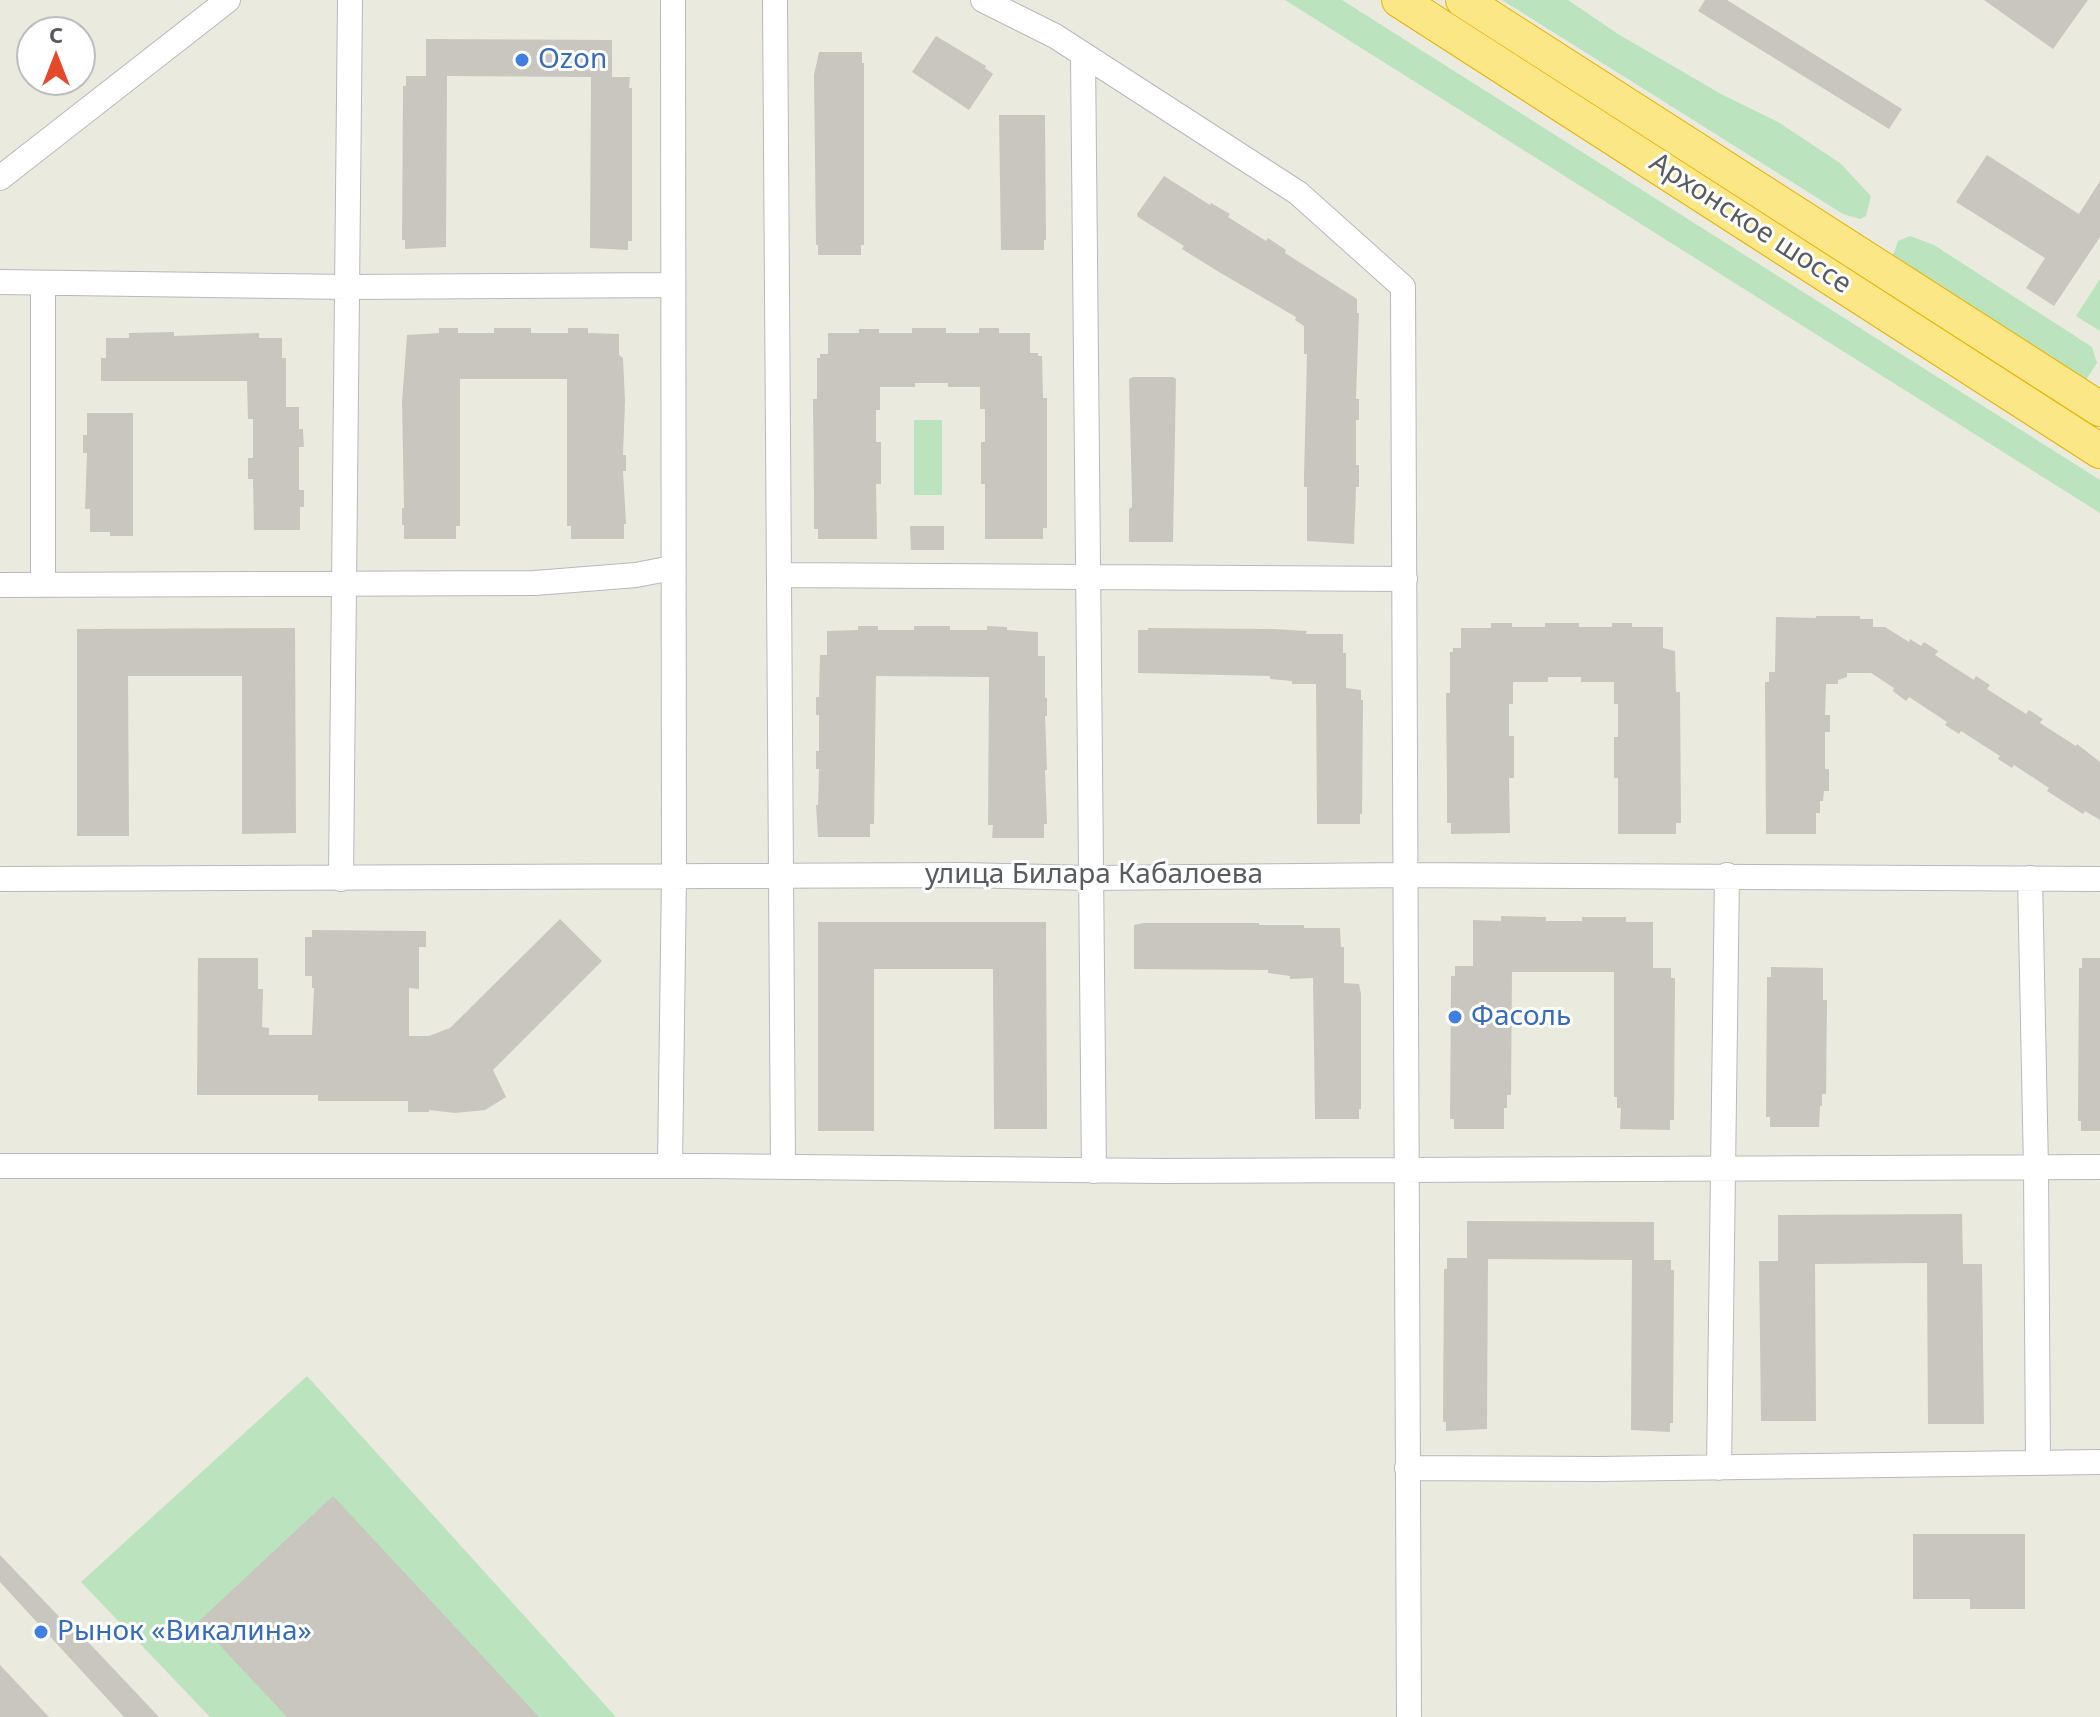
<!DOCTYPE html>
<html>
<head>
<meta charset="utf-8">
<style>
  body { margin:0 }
  #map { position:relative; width:2100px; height:1717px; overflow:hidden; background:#ebeadf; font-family:"Noto Sans",sans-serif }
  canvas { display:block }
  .north { position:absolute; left:16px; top:16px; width:80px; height:80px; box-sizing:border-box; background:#fff; border:2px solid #bcbdbf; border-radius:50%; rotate:0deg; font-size:22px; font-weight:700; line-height:32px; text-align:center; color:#585b60 }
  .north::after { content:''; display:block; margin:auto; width:28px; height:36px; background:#e6482a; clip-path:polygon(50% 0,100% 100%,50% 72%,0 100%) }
</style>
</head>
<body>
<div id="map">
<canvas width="2100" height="1717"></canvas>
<div class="north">С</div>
</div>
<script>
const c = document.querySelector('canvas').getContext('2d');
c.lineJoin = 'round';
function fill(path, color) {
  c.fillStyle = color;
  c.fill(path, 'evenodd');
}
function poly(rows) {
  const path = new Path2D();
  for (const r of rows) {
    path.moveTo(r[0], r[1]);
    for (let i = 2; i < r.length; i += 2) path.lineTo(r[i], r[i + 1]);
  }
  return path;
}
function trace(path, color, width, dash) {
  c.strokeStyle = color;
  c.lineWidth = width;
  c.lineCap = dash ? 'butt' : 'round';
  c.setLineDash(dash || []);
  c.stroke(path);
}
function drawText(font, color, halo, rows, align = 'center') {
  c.font = font + ' "Noto Sans",sans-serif';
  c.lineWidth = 6;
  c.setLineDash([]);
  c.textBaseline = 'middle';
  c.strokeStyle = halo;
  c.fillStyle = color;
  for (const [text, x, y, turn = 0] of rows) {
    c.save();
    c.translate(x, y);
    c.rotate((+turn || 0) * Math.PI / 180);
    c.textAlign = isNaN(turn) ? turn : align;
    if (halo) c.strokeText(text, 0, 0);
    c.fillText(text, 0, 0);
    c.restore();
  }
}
const green = poly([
  [1285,0,1342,0,2100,480,2100,513],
  [1502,0,1568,0,1618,34,1721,94,1778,122,1840,163,1871,196,1866,216,1860,219,1843,214],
  [1910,236,1934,245,2092,347,2097,363,2086,380,1923,279,1893,255,1898,241],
  [2100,279,2100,331,2076,316],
  [914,420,942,420,942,495,914,495],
  [307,1376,616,1717,210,1717,81,1582]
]);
const building = poly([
  [1705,0,1727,0,1902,109,1889,129,1698,11],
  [1984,0,2088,0,2053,49],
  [936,36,986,66,985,68,993,74,969,110,912,72],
  [426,39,612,40,612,77,630,77,629,88,632,88,632,241,628,241,628,250,590,248,591,77,447,76,446,247,405,249,405,240,402,240,403,86,406,86,406,76,426,76],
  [819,52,862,52,862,63,864,63,864,245,861,245,861,255,818,255,818,245,816,245,814,75],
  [999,115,1045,115,1046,240,1044,240,1044,250,1001,250],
  [1987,155,2079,214,2100,181,2100,237,2054,306,2026,288,2045,258,1956,202],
  [1164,176,1210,205,1211,203,1230,214,1228,217,1266,241,1268,238,1286,250,1285,253,1357,299,1357,313,1359,313,1356,399,1359,399,1359,420,1356,420,1356,465,1359,465,1359,487,1356,487,1354,544,1307,541,1307,487,1304,487,1304,477,1307,354,1304,354,1304,326,1295,320,1296,317,1219,272,1182,249,1184,246,1138,217,1137,214],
  [439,328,458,328,458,333,494,333,494,328,531,328,531,333,568,333,568,328,588,328,588,333,619,334,619,355,623,358,625,401,623,455,626,455,626,471,623,471,626,524,624,524,624,539,571,539,571,526,567,526,567,379,460,379,460,526,456,526,456,539,404,539,404,525,402,525,402,508,404,508,402,402,407,335,439,333],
  [912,328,946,328,946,333,979,333,979,328,999,328,999,333,1030,333,1030,353,1038,353,1038,356,1042,356,1043,398,1047,398,1047,528,1043,528,1043,539,985,539,985,484,981,484,981,442,985,442,985,409,980,409,980,387,948,387,948,383,915,383,915,387,880,387,880,410,876,410,876,442,881,442,881,484,876,484,877,539,818,539,818,529,814,529,814,497,813,399,817,399,817,358,820,358,820,354,828,354,828,333,859,333,859,329,879,329,879,333,912,333],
  [174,332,174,336,259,333,259,338,282,338,282,358,286,358,286,407,299,407,299,429,303,429,304,447,299,447,299,490,304,490,304,507,300,507,300,530,254,530,253,479,248,479,248,458,253,458,253,419,248,419,247,381,101,381,101,358,106,358,106,338,129,338,129,333],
  [1133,377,1173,377,1176,379,1173,542,1129,542,1129,509,1132,507,1132,497,1129,379],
  [87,413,133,413,133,536,110,536,110,532,90,532,90,509,85,509,87,453,83,453,83,435,87,435],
  [910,526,944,526,944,550,911,550],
  [1816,616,1860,616,1860,619,1873,619,1873,627,1885,627,1909,642,1910,639,1921,646,1924,642,1938,651,1935,655,1974,680,1976,676,1990,685,1987,689,2026,714,2029,710,2043,719,2040,723,2076,746,2077,744,2100,762,2100,820,2085,811,2083,814,2047,791,2049,788,2014,765,2012,768,1998,759,2000,756,1961,731,1959,734,1945,725,1947,722,1909,697,1906,701,1893,691,1894,688,1871,673,1847,673,1847,677,1838,680,1838,684,1826,684,1825,715,1830,715,1830,732,1825,732,1825,769,1829,769,1829,791,1824,791,1823,801,1820,801,1820,813,1816,813,1816,834,1766,834,1765,682,1769,682,1769,672,1775,672,1776,617,1816,618],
  [1491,623,1512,623,1512,627,1545,627,1545,623,1579,623,1579,627,1612,627,1612,623,1632,623,1632,627,1663,627,1663,648,1675,651,1676,692,1680,692,1681,823,1676,823,1676,834,1618,834,1618,778,1614,778,1614,737,1618,737,1618,704,1614,704,1614,682,1581,682,1581,677,1548,677,1548,682,1513,682,1513,704,1509,704,1509,736,1514,736,1514,778,1509,778,1510,833,1451,834,1451,823,1447,823,1447,792,1446,693,1450,693,1450,652,1453,652,1453,648,1461,648,1461,628,1491,628],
  [858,626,878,626,878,630,914,630,914,626,950,626,950,630,987,630,987,626,1007,627,1007,630,1038,632,1038,656,1045,656,1045,698,1047,698,1047,716,1045,716,1047,770,1045,770,1047,824,1044,824,1044,838,992,838,993,825,988,825,989,677,876,676,874,824,870,824,870,837,818,837,816,805,818,805,819,769,816,769,816,751,819,751,819,715,816,715,816,697,819,697,820,655,827,655,827,631,858,630],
  [295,628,296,833,242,834,242,676,128,676,129,836,77,836,77,629],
  [1148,628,1273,629,1307,631,1306,634,1343,634,1343,653,1346,653,1346,688,1361,690,1361,700,1363,700,1362,814,1360,814,1360,824,1317,824,1316,684,1292,684,1292,681,1270,679,1270,676,1138,673,1138,630,1148,630],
  [1501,916,1546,917,1546,921,1582,921,1582,917,1626,917,1626,922,1653,922,1653,968,1671,968,1671,978,1675,978,1674,1120,1670,1120,1670,1130,1620,1129,1621,1108,1617,1108,1617,1097,1614,1097,1614,972,1512,972,1511,1095,1507,1095,1507,1108,1504,1108,1504,1129,1454,1129,1454,1119,1450,1119,1451,976,1455,976,1455,966,1473,966,1473,920,1501,921],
  [560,919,602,961,493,1070,506,1097,485,1110,455,1113,429,1110,429,1112,408,1112,408,1101,318,1101,318,1095,197,1095,198,958,258,958,258,989,263,989,262,1027,269,1028,269,1035,312,1035,314,988,312,988,312,976,305,976,305,937,312,937,312,930,426,931,426,947,419,947,419,989,409,988,409,1036,429,1036,450,1028],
  [818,922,1046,922,1047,1129,994,1129,993,969,874,969,874,1131,818,1131],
  [1144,923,1259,923,1259,925,1304,925,1304,928,1340,928,1341,947,1344,947,1344,983,1359,984,1361,994,1361,1109,1359,1109,1359,1119,1315,1119,1313,978,1290,979,1290,976,1268,973,1268,970,1134,969,1134,925],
  [2082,958,2100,958,2100,1131,2081,1131,2081,1121,2078,1121,2079,968,2082,968],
  [1771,967,1823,968,1823,1000,1827,1000,1826,1094,1822,1094,1822,1106,1820,1106,1819,1127,1770,1127,1770,1117,1766,1117,1767,977,1771,977],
  [1962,1214,1963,1264,1982,1264,1984,1424,1928,1424,1927,1263,1815,1264,1816,1421,1761,1421,1759,1261,1778,1261,1778,1215],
  [1467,1221,1654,1222,1654,1260,1671,1260,1671,1270,1674,1270,1673,1423,1670,1423,1670,1432,1631,1430,1632,1260,1488,1259,1487,1429,1446,1431,1446,1422,1443,1422,1444,1269,1447,1269,1447,1258,1467,1258],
  [333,1496,539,1717,287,1717,198,1622],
  [1913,1534,2025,1534,2025,1609,1970,1609,1970,1599,1913,1599],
  [0,1555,70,1628,73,1626,159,1717,124,1717,0,1582],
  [0,1665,49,1717,0,1717]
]);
const minor = poly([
  [775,0,783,1167],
  [983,0,1055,36,1298,193,1403,287,1409,1717],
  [1083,55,1094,1171],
  [0,178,228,0],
  [0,282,347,287,673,285],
  [43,283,43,585],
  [779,575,1405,579],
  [0,585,535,583,636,575,672,568],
  [2030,878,2036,1168,2038,1462],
  [0,879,963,875,1089,878,1406,875,2100,879],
  [341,879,350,0],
  [0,1166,705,1166,1161,1171,2100,1167],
  [670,1166,674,876,673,0],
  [1407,1468,1600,1469,2100,1462],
  [1719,1468,1727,875]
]);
const highway = poly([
  [1399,0,2100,451],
  [1463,0,2100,409]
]);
const markers = [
  [522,60,8,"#3f7fe0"],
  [1455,1017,8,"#3f7fe0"],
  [41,1632,8,"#3f7fe0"]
];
const shopNames = [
  ["Ozon",538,60],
  ["Фасоль",1471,1017],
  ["Рынок «Викалина»",57,1632]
];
const streetNames = [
  ["Архонское шоссе",1750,224,33],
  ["улица Билара Кабалоева",1094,875]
];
fill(green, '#bbe3be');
fill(building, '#c8c6bf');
trace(minor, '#b7b9be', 26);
trace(highway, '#e8b303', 36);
trace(minor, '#fff', 24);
trace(highway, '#fbe786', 34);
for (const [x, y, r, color] of markers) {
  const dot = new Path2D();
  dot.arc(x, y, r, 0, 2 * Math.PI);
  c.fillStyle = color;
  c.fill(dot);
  trace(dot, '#fff', 3);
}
drawText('28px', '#366cbe', '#fff', shopNames, 'left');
drawText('28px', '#585b60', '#fff', streetNames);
</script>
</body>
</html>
